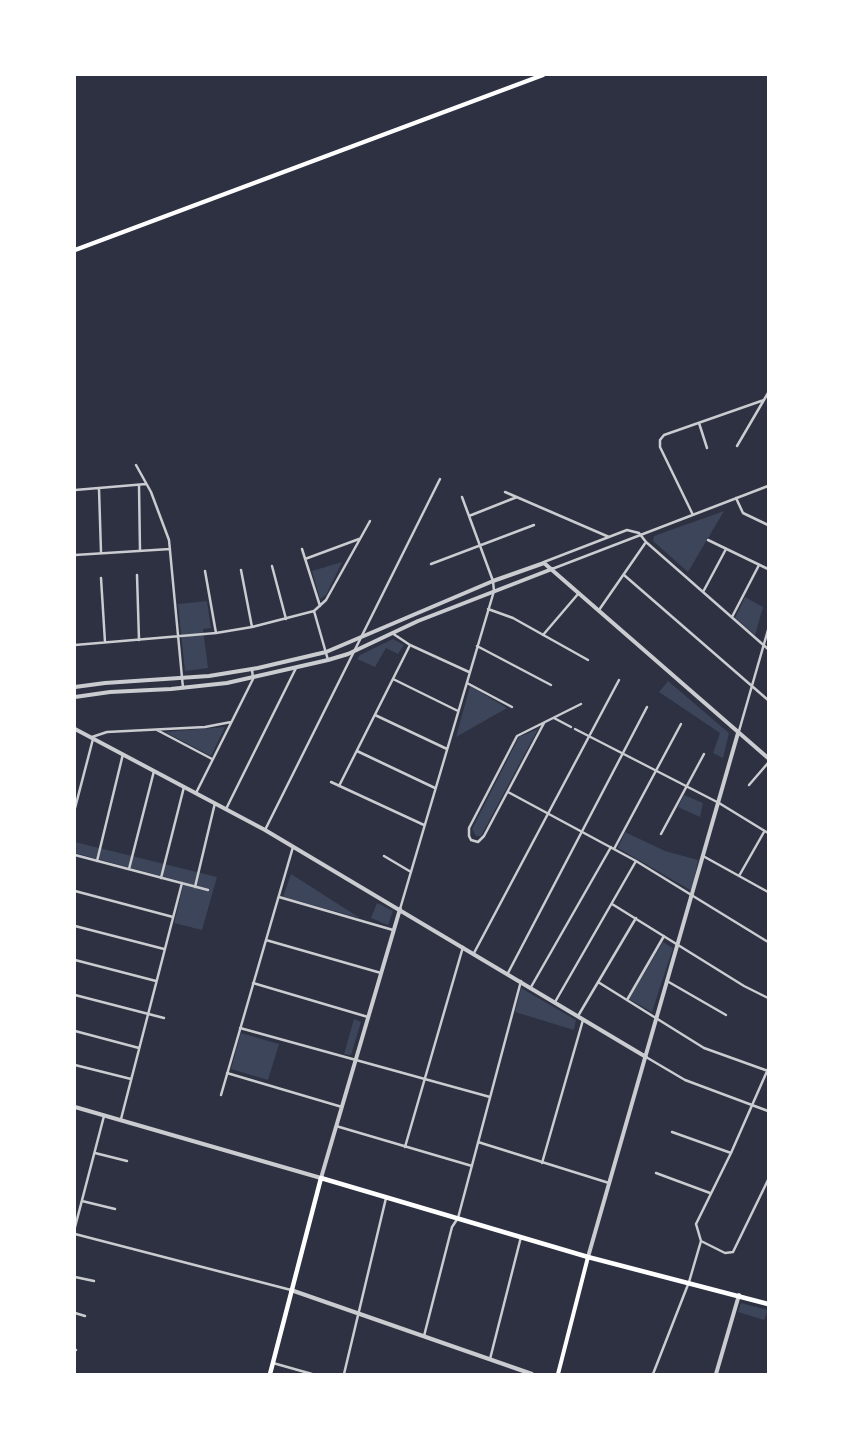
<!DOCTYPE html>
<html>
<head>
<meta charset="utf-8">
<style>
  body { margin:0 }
  #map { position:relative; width:843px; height:1449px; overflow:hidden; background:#2d3142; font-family:"Crimson Pro",serif }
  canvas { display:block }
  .frame { position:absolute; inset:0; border:76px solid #fff; pointer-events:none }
</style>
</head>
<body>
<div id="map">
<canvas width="843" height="1449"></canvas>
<div class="frame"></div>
</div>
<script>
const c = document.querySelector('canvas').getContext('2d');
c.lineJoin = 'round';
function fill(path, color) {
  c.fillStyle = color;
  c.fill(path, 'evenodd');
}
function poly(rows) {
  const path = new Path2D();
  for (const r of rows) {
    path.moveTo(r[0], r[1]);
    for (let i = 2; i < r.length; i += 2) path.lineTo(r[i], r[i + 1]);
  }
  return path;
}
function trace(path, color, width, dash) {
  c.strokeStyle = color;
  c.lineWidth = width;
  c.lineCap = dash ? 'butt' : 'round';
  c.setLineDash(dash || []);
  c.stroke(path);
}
const green = poly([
  [724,511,688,572,653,541,654,536],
  [342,562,326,595,320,599,312,571],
  [745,597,763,607,755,635,735,618],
  [207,601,211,628,203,629,208,668,185,671,178,604],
  [393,639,404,645,398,654,386,648,375,667,357,659,360,655],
  [668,681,729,733,723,758,713,753,720,733,659,692],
  [470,686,507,708,456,737],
  [225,727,211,756,165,732],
  [538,729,481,836,476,836,472,829,519,737],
  [684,795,703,803,700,817,678,807],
  [625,832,665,851,698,860,692,891,618,848],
  [75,842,217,877,202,930,174,923,184,882,75,853],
  [291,874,360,918,283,897],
  [377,903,393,911,388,925,371,918],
  [663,942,673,948,652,1012,629,999],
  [521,988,576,1020,574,1030,515,1012],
  [354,1019,361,1022,351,1055,344,1054],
  [241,1033,279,1044,268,1080,231,1069],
  [741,1303,768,1310,764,1320,738,1312]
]);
const minor = poly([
  [699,423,707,448],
  [737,446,768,393],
  [136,465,151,492,169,540,183,688],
  [139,485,140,551],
  [99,489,101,552],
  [75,490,146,484],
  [505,492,609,537],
  [736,498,743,513,768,525],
  [693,515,660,447,660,440,664,435,764,400],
  [469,516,517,497],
  [708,540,768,569],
  [646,542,768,649],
  [302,549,320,606],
  [75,555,170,549],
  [305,559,359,539],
  [544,562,627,530,639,533,646,542,599,610],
  [431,564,534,525],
  [272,566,286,619],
  [552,569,768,486],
  [241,570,252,627],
  [205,571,216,633],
  [137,575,139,640],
  [624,575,768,700],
  [101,578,105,642],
  [703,592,726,549],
  [488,609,513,618,588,660],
  [314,611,328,660],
  [732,617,759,565],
  [392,633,410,645,469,672],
  [543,635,578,594],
  [75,645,216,633,252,627,314,611,326,600,370,521],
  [477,646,551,685],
  [393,679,458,711],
  [467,683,512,707],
  [375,715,447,749],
  [554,718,571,727],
  [544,723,484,836,478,842,471,840,469,836,469,828,517,736,581,704],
  [575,729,719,803,768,833],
  [157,730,212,759],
  [739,731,768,630],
  [92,737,107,732,205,727,231,722],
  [357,751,435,788],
  [331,782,424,825],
  [749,785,768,763],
  [339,786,410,645],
  [508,792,636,861,768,942],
  [196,793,253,679,252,669],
  [75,808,93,739],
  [226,809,296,668],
  [265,830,440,479],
  [661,834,704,754],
  [614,849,681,724],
  [75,855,208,890],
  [384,856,411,872],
  [703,856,768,892],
  [97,861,123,754],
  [129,869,154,771],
  [739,876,764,832],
  [161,878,184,787],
  [195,887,215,803],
  [75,891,173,917],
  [279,897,393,930],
  [612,904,744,986,768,998],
  [400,909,494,591,493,581,462,497],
  [75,926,164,949],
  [266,940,381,973],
  [474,953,619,680],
  [75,960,156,981],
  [508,973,647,707],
  [667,981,726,1015],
  [598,982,704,1048,768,1071],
  [253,983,368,1017],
  [531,987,611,847],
  [75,995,164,1018],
  [627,1000,664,936],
  [555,1002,636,861],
  [578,1016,636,918],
  [240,1028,490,1097],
  [75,1031,139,1048],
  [646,1057,685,1080,768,1111],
  [75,1065,131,1079],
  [227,1073,342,1107],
  [221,1095,293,847],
  [121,1119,182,883],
  [336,1126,472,1166],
  [672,1132,731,1153],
  [478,1142,609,1183],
  [405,1147,463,947],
  [95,1153,127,1161],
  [542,1163,583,1020],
  [656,1173,710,1193],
  [82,1201,115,1209],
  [75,1227,104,1116],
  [75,1234,291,1290],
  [701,1241,696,1224,731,1153,768,1069],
  [701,1241,725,1253,733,1252,768,1180],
  [75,1277,94,1281],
  [75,1313,85,1316],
  [424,1336,452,1227,458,1218,521,981],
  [75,1350,76,1350],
  [490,1359,521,1237],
  [273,1363,312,1374],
  [344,1374,386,1198],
  [653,1374,689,1282,701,1241]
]);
const tertiary = poly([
  [75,687,105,683,209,676,258,668,326,652,493,581,544,563,768,758],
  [75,697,110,692,171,689,227,683,328,660,348,654,418,621,552,569],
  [75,729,265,830,646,1057],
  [75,1107,321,1178,400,909],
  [588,1257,738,733],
  [291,1290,532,1374],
  [716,1374,739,1295]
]);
const secondary = poly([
  [558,1374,588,1257]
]);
const primary = poly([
  [75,250,543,75],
  [270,1374,321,1178,588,1257,768,1304]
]);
fill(green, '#3c4559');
trace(minor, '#caccd0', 2.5);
trace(tertiary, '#caccd0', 4);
trace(secondary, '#fff', 4);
trace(primary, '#fff', 4.5);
</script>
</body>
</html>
